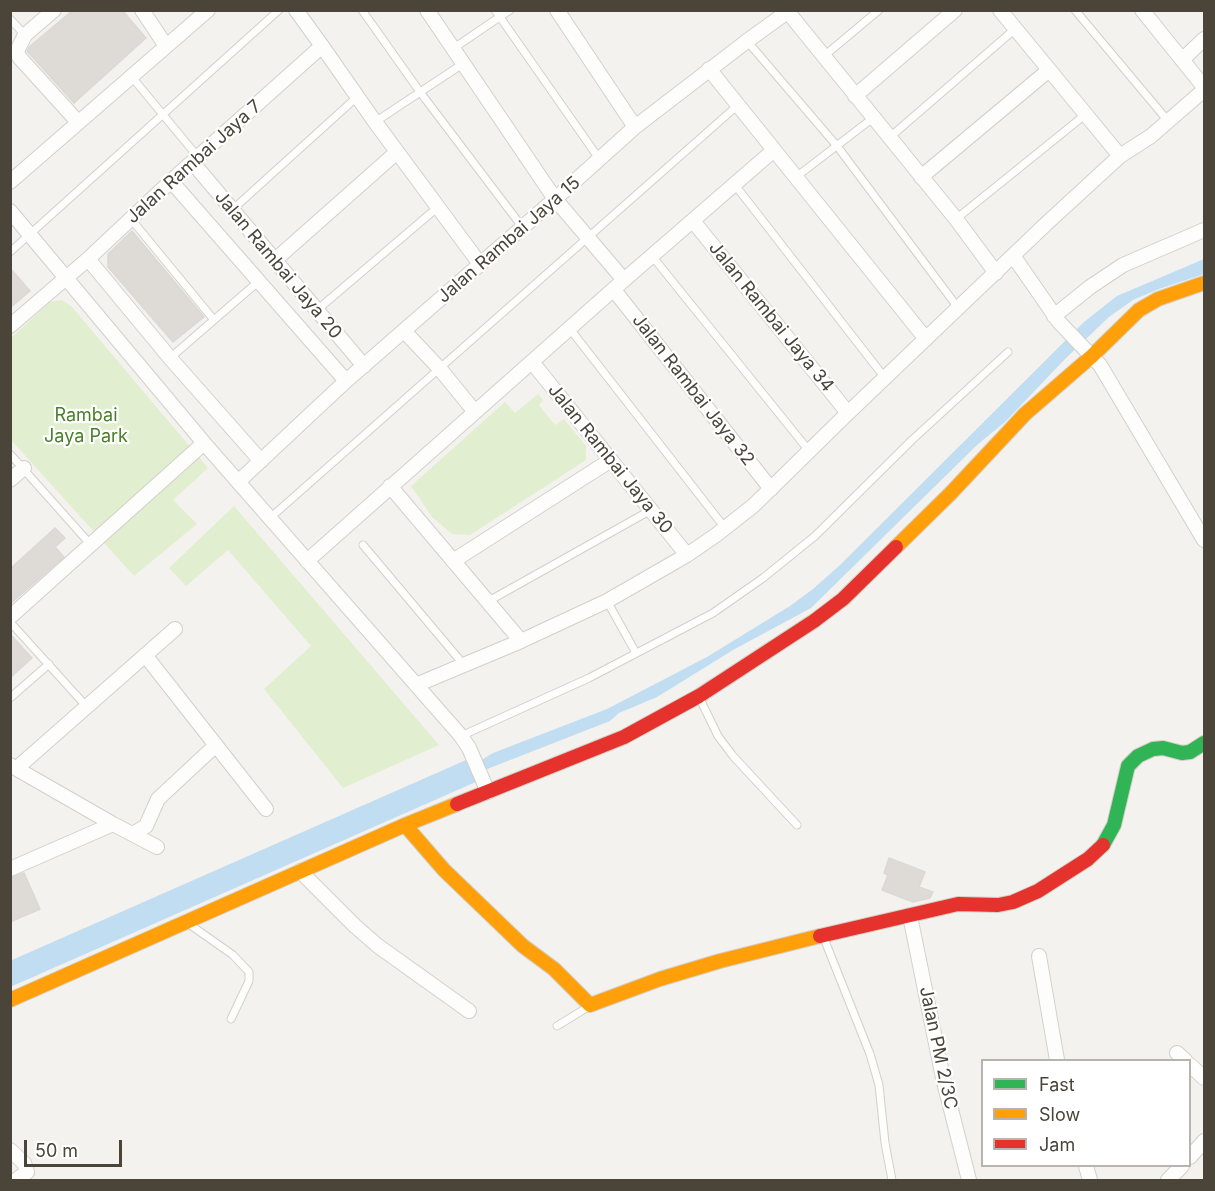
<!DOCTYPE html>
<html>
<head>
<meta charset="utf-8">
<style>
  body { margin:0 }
  #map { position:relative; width:1215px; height:1191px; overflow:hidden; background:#f4f2ee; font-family:Inter,sans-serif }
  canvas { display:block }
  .frame { position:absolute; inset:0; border:12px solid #4b4439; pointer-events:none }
  .legend { position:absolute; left:981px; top:1059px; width:210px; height:108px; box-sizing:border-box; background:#fff; border:2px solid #b7b4b0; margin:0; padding:8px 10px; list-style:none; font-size:18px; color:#4b4439 }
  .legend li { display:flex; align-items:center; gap:12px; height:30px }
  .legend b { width:30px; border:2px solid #b7b4b0 }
  .scale { position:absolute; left:24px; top:1140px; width:98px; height:27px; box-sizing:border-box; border:3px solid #4b4439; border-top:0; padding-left:8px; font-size:18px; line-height:21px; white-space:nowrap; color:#4b4439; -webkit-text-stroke:4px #fff; paint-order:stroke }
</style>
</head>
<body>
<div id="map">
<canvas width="1215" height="1191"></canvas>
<div class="frame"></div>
<ul class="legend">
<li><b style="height:8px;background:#30b455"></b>Fast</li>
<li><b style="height:8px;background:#ff9f0a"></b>Slow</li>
<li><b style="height:8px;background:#e5322d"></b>Jam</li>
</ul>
<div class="scale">50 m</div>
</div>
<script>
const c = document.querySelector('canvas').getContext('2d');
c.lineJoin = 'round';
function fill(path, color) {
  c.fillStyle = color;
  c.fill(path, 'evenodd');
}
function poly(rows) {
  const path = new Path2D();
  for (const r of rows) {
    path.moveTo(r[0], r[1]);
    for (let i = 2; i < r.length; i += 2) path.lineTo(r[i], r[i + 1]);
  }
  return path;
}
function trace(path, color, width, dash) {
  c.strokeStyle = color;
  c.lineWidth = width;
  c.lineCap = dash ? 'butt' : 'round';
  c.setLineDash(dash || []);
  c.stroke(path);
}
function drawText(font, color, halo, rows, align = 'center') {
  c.font = font + ' Inter,sans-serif';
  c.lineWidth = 4.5;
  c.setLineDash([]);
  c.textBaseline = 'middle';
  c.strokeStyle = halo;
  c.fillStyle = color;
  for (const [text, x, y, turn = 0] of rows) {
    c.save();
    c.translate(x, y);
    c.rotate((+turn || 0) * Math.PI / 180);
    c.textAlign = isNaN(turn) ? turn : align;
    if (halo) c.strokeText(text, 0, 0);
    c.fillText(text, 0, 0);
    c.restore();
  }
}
const green = poly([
  [62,300,72,307,208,468,173,500,197,524,134,576,11,440,11,338,50,302],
  [538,394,543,400,539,405,555,425,564,419,586,446,586,460,470,535,452,534,432,517,411,486,505,402,515,413],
  [234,506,439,745,343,788,264,689,311,646,228,550,186,586,169,568]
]);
const water = poly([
  [1204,259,1204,274,1159,289,1133,300,1109,317,1065,359,1005,422,977,445,811,608,733,650,657,697,619,713,610,721,459,780,457,775,493,753,607,709,707,657,790,606,813,589,840,565,1084,322,1117,296]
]);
const river = poly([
  [10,974,471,771]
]);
const building = poly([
  [73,10,122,10,146,38,74,103,27,51,29,47,73,10],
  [132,231,204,317,173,342,108,267,108,254,132,231],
  [10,268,30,291,10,308,10,268],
  [55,528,65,538,55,547,64,557,10,604,10,569,55,528],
  [10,634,32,658,10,678,10,634],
  [889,858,925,872,919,887,933,892,930,898,913,902,882,890,888,875,884,873,889,858],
  [24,873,40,909,10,922,10,878,24,873]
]);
const lane = poly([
  [362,10,420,92,523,228],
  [495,10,600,160],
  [1075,10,1168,121],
  [10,19,25,35],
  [747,41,837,146,959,309],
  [454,48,510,10],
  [824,56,879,10],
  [131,76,198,157],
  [375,122,464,63],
  [889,138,1015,29],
  [796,177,873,118],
  [735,185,885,378],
  [232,210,357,97],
  [131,219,214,320],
  [956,219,1086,114],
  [10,252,279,10],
  [652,256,810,452],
  [317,310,438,207],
  [570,329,725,528],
  [170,358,259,281],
  [10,454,91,545],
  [270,518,738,105],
  [363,545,464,665],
  [607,601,636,653],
  [487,602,651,510],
  [10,622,87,707],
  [699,697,718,736,733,756,797,825],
  [10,698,49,664],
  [461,736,589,678,713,613,763,578,815,536,912,440,1008,352],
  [189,924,233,955,249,972,249,981,231,1019],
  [823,936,870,1054,879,1085,885,1143,892,1180],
  [557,1026,588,1007]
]);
const street = poly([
  [54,10,25,35,17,51,19,57,78,122],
  [142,10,166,46],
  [296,10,322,46,375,122,480,264],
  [427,10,555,199,624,280],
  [557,10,635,127],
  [1000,10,1120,156],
  [1142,10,1204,87],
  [788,12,956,219,996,273],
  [1182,60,1204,39],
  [709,69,926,339],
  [855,96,955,10],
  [193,163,364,366],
  [921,177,1049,70],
  [171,181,346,381],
  [10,182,208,10],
  [10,211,204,443,461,736,469,748,488,792],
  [693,221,848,413],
  [1014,257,1059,322,1100,365,1204,540],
  [88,259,170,358,261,461],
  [275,260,397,152],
  [614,290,771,489],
  [1054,316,1090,287,1123,265,1204,230],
  [10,326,88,259,171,181,322,46],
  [404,331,440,369,475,412],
  [532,362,687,555],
  [10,480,24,468],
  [238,482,346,381,555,199,635,127,747,41,790,10],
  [390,486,521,641],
  [307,561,624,280,774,150],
  [453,561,611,460],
  [10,617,204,443],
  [145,655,266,809],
  [416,685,521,641,607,601,687,555,716,535,753,506,848,413,1047,223,1120,156,1151,136,1204,90],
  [10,765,113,824,157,847],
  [17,768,175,629],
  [133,834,146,826,158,799,216,745],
  [10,869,113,824],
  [300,871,355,926,378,946,469,1011],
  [910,916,943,1078,969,1180],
  [1039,956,1057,1060],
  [1177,1053,1185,1060],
  [1190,1065,1204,1078],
  [10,1150,24,1163,27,1172,16,1180],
  [1190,1157,1204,1141],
  [1086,1166,1090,1180],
  [1168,1180,1182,1166]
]);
const fast = poly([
  [1103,845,1114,825,1128,766,1138,756,1153,749,1163,748,1182,753,1190,752,1204,743]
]);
const slow = poly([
  [896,547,951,493,1025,414,1092,356,1139,310,1158,299,1204,283],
  [405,825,444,870,523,946,554,969,590,1005,660,979,720,961,820,936],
  [10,1000,405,825,457,804]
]);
const jam = poly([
  [457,804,624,737,699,696,814,621,843,599,896,547],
  [820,936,958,904,998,905,1013,902,1038,891,1088,859,1103,845]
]);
const streetNames = [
  ["Jalan Rambai Jaya 7",194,162,-42],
  ["Jalan Rambai Jaya 15",509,240,-41],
  ["Jalan Rambai Jaya 20",278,265,50],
  ["Jalan Rambai Jaya 34",771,317,51],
  ["Jalan Rambai Jaya 32",693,390,52],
  ["Jalan Rambai Jaya 30",610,459,51],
  ["Jalan PM 2/3C",938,1048,78]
];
const parkNames = [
  ["Rambai",86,416],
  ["Jaya Park",86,437]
];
fill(green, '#e1eecf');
fill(water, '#c0ddf1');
trace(river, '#c0ddf1', 24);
fill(building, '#dedbd6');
trace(building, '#dcd9d4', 1.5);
trace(lane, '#d2d0cb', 9);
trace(street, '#d2d0cb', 16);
trace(fast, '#d3cfc5', 16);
trace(slow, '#d3cfc5', 16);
trace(jam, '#d3cfc5', 16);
trace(lane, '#fdfdfc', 7);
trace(street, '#fdfdfc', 14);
trace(fast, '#30b455', 14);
trace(slow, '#ff9f0a', 14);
trace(jam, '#e5322d', 14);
drawText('18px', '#4b4439', '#fff', streetNames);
drawText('18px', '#4a7f2a', '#fff', parkNames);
</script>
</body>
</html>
